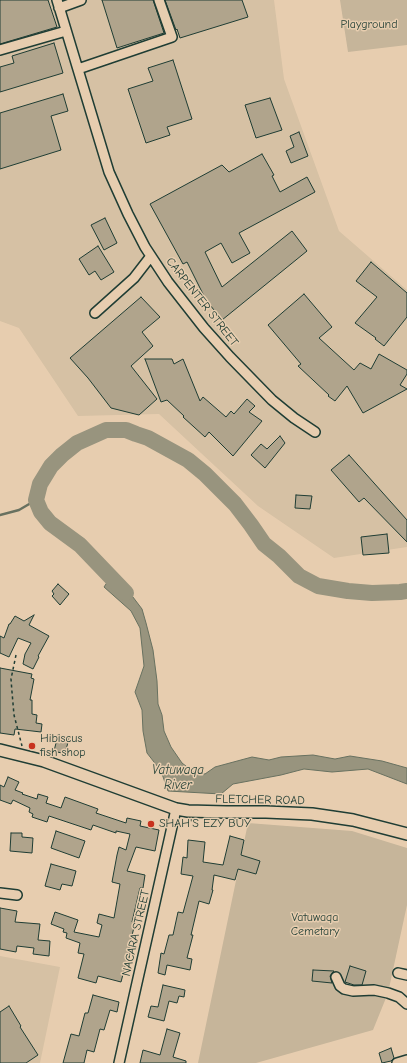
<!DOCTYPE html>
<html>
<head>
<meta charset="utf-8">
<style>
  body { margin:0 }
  canvas { display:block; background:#e7cdaf }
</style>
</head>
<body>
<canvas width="407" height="1063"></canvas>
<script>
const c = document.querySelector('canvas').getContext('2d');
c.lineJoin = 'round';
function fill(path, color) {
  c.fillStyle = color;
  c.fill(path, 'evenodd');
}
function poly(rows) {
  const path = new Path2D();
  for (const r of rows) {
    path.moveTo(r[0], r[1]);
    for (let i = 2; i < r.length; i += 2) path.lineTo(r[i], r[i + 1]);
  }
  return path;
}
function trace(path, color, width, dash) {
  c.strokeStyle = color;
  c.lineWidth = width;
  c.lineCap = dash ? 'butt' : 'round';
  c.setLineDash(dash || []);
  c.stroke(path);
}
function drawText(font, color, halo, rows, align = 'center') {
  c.font = font + ' "Comic Neue",sans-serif';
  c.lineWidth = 3;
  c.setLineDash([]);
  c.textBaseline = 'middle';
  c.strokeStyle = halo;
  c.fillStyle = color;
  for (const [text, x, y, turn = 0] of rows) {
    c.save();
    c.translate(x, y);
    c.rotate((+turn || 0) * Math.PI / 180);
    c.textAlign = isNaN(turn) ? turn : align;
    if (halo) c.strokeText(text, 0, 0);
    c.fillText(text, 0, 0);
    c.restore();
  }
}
const built = poly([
  [0,0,274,0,284,79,339,231,407,290,407,547,334,558,258,506,159,414,78,416,19,328,0,321],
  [0,956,60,967,40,1063,0,1063]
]);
const green = poly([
  [340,0,407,0,407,45,348,52],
  [248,823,352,831,407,848,407,905,388,993,373,1030,256,1063,198,1063]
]);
const water = poly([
  [114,572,142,609,146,623,153,650,157,681,158,704,162,715,164,731,171,747,182,763,195,773,205,774,215,767,252,757,269,760,281,757,313,755,335,759,350,756,382,761,407,768,407,784,368,769,332,772,304,769,281,775,233,784,221,794,168,791,161,771,147,753,143,731,142,710,135,692,144,666,140,628,131,611,104,587,114,572]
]);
const stream = poly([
  [0,515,19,510,36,500]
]);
const river = poly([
  [126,593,80,545,50,523,41,512,36,500,40,484,51,466,62,455,77,443,106,430,126,430,136,434,148,438,188,460,205,474,235,504,251,525,264,544,279,556,299,576,318,586,348,591,372,593,400,592,407,591]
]);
const building = poly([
  [0,0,48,0,57,27,0,44,0,0],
  [102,0,153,0,164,33,117,48,102,0],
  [165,0,242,0,248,17,180,38,177,29,176,30,165,0],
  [54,43,63,73,0,92,0,67,14,63,12,56,54,43],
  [173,60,192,119,167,127,170,135,146,143,128,89,153,81,148,68,173,60],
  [63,94,68,111,51,116,61,150,0,169,0,113,63,94],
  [270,98,282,130,256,138,245,105,270,98],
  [299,132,308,156,291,163,286,151,294,147,290,136,299,132],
  [262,154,274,175,272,176,280,192,307,177,315,192,239,233,250,253,232,263,221,243,205,252,222,287,292,231,307,251,222,320,206,300,187,262,183,264,150,204,222,165,229,172,262,154],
  [105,218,117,243,104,250,91,225,105,218],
  [98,246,114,272,101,280,95,271,89,275,79,259,98,246],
  [371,262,407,293,407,317,384,346,375,339,376,338,355,323,377,297,356,281,371,262],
  [304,294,332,327,319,338,354,370,360,363,371,369,379,354,407,370,407,374,400,385,407,389,363,413,347,386,335,401,328,396,329,395,298,366,301,364,268,325,304,294],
  [141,297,160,317,142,332,153,346,131,366,157,399,139,415,111,408,88,378,70,358,141,297],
  [145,359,172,359,174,364,183,359,200,401,203,397,226,417,231,411,234,414,247,399,255,406,249,412,262,421,233,456,209,432,205,437,183,417,184,416,167,400,161,402,145,359],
  [280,436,285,443,265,468,251,455,261,444,267,449,280,436],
  [349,455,407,520,407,542,364,498,359,502,331,470,349,455],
  [296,495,312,496,310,509,295,508,296,495],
  [387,534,389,553,363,555,361,537,387,534],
  [58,584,69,594,60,605,52,596,54,594,52,591,58,584],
  [34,615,29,625,49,636,38,656,39,657,33,669,23,664,25,654,31,643,18,638,9,657,0,653,0,636,4,638,9,624,10,624,15,616,24,621,34,615],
  [0,668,32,674,31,678,34,679,30,700,32,700,32,714,37,715,36,723,42,724,41,732,15,729,14,735,0,733,0,668],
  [58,735,69,738,65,754,54,751,58,735],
  [8,777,19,782,15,790,23,793,22,794,37,799,38,794,48,797,46,803,61,808,65,797,98,809,96,813,126,823,127,818,141,821,140,826,159,830,155,851,136,847,127,871,145,875,143,888,140,888,132,922,135,923,129,948,131,948,128,963,126,963,121,982,98,976,96,983,78,978,84,954,78,953,80,943,66,938,67,933,63,932,64,929,51,924,55,912,78,920,74,932,99,937,102,925,97,923,99,914,114,918,120,884,112,882,117,855,119,847,126,850,130,834,116,831,116,833,93,825,91,830,49,816,47,822,32,817,33,814,29,812,30,808,13,800,11,804,0,800,0,785,4,787,8,777],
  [56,831,85,841,79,858,51,848,56,831],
  [11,833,22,833,22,837,33,838,32,853,10,851,11,833],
  [230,836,244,840,241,855,260,861,256,874,238,869,235,880,214,875,212,890,213,890,209,904,199,901,191,935,193,935,187,958,192,959,190,970,167,965,165,975,158,973,161,953,164,954,169,935,173,935,178,912,183,913,193,876,181,874,183,857,187,858,188,840,205,842,203,862,223,865,230,836],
  [51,864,76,871,72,886,62,884,60,890,45,886,51,864],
  [0,908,17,911,15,922,40,924,38,940,50,941,49,956,33,954,34,948,17,946,16,952,0,949,0,908],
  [350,966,366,971,362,985,354,985,345,982,350,966],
  [313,970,334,971,330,976,332,983,312,981,313,970],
  [163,985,185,990,184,997,179,996,177,1003,169,1001,164,1021,148,1017,151,1006,158,1007,163,985],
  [93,995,119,1002,117,1012,110,1010,104,1030,100,1029,94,1052,87,1050,84,1063,63,1063,71,1034,79,1036,85,1013,88,1013,93,995],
  [9,1006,21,1026,20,1027,38,1055,26,1063,0,1063,0,1012,9,1006],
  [167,1029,180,1033,173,1057,186,1061,186,1063,140,1063,143,1050,160,1055,167,1029],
  [391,1048,394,1058,391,1061,382,1063,379,1053,391,1048]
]);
const path = poly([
  [16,655,11,679,12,692,14,715,22,746]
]);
const minor = poly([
  [57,0,109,172,128,214,145,247,168,282,204,328,230,357,272,400,294,418,315,432],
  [59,8,81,0],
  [0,50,66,31],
  [78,69,172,37,159,0],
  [95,313,134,278,151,256],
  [0,893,17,895],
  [398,973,407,975],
  [336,977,340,986,344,989,353,991,374,990,388,993,399,997,407,1004],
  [119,1063,176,809],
  [397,1063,407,1060]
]);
const major = poly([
  [0,750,44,761,176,809,188,811,226,812,266,812,312,814,353,820,407,834]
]);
const markers = [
  [32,746,4,"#c8321e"],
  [151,824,4,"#c8321e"]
];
const parkNames = [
  ["Playground",369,25],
  ["Vatuwaqa",315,918],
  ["Cemetary",315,932]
];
const streetNames = [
  ["CARPENTER STREET",202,302,52],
  ["FLETCHER ROAD",260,800,1],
  ["NACARA STREET",136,933,-77]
];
const poiNames = [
  ["Hibiscus",40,739],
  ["fish shop",40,753],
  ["SHAH'S EZY BUY",159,824]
];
const waterNames = [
  ["Vatuwaqa",178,770],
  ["River",178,785]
];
fill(built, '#d6c1a4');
fill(green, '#c6b59a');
fill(water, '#98947e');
trace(water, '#687160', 1);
trace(stream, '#687160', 2.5);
trace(river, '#98947e', 16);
fill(building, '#b0a48c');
trace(building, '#1f3d34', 1);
trace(minor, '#1f3d34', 12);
trace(major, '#1f3d34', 14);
trace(path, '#1f3d34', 1.5, [3, 3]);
trace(minor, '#e7cdaf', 9);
trace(major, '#e7cdaf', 11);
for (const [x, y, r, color] of markers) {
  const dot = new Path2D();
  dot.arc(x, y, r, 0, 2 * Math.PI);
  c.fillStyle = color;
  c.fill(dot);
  trace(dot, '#e7cdaf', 1.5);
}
drawText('12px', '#274339', '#e7cdaf', parkNames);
drawText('12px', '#1f3d34', '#e7cdaf', streetNames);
drawText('12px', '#1f3d34', '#e7cdaf', poiNames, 'left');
drawText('italic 13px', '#2b463b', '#e7cdaf', waterNames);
</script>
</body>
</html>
